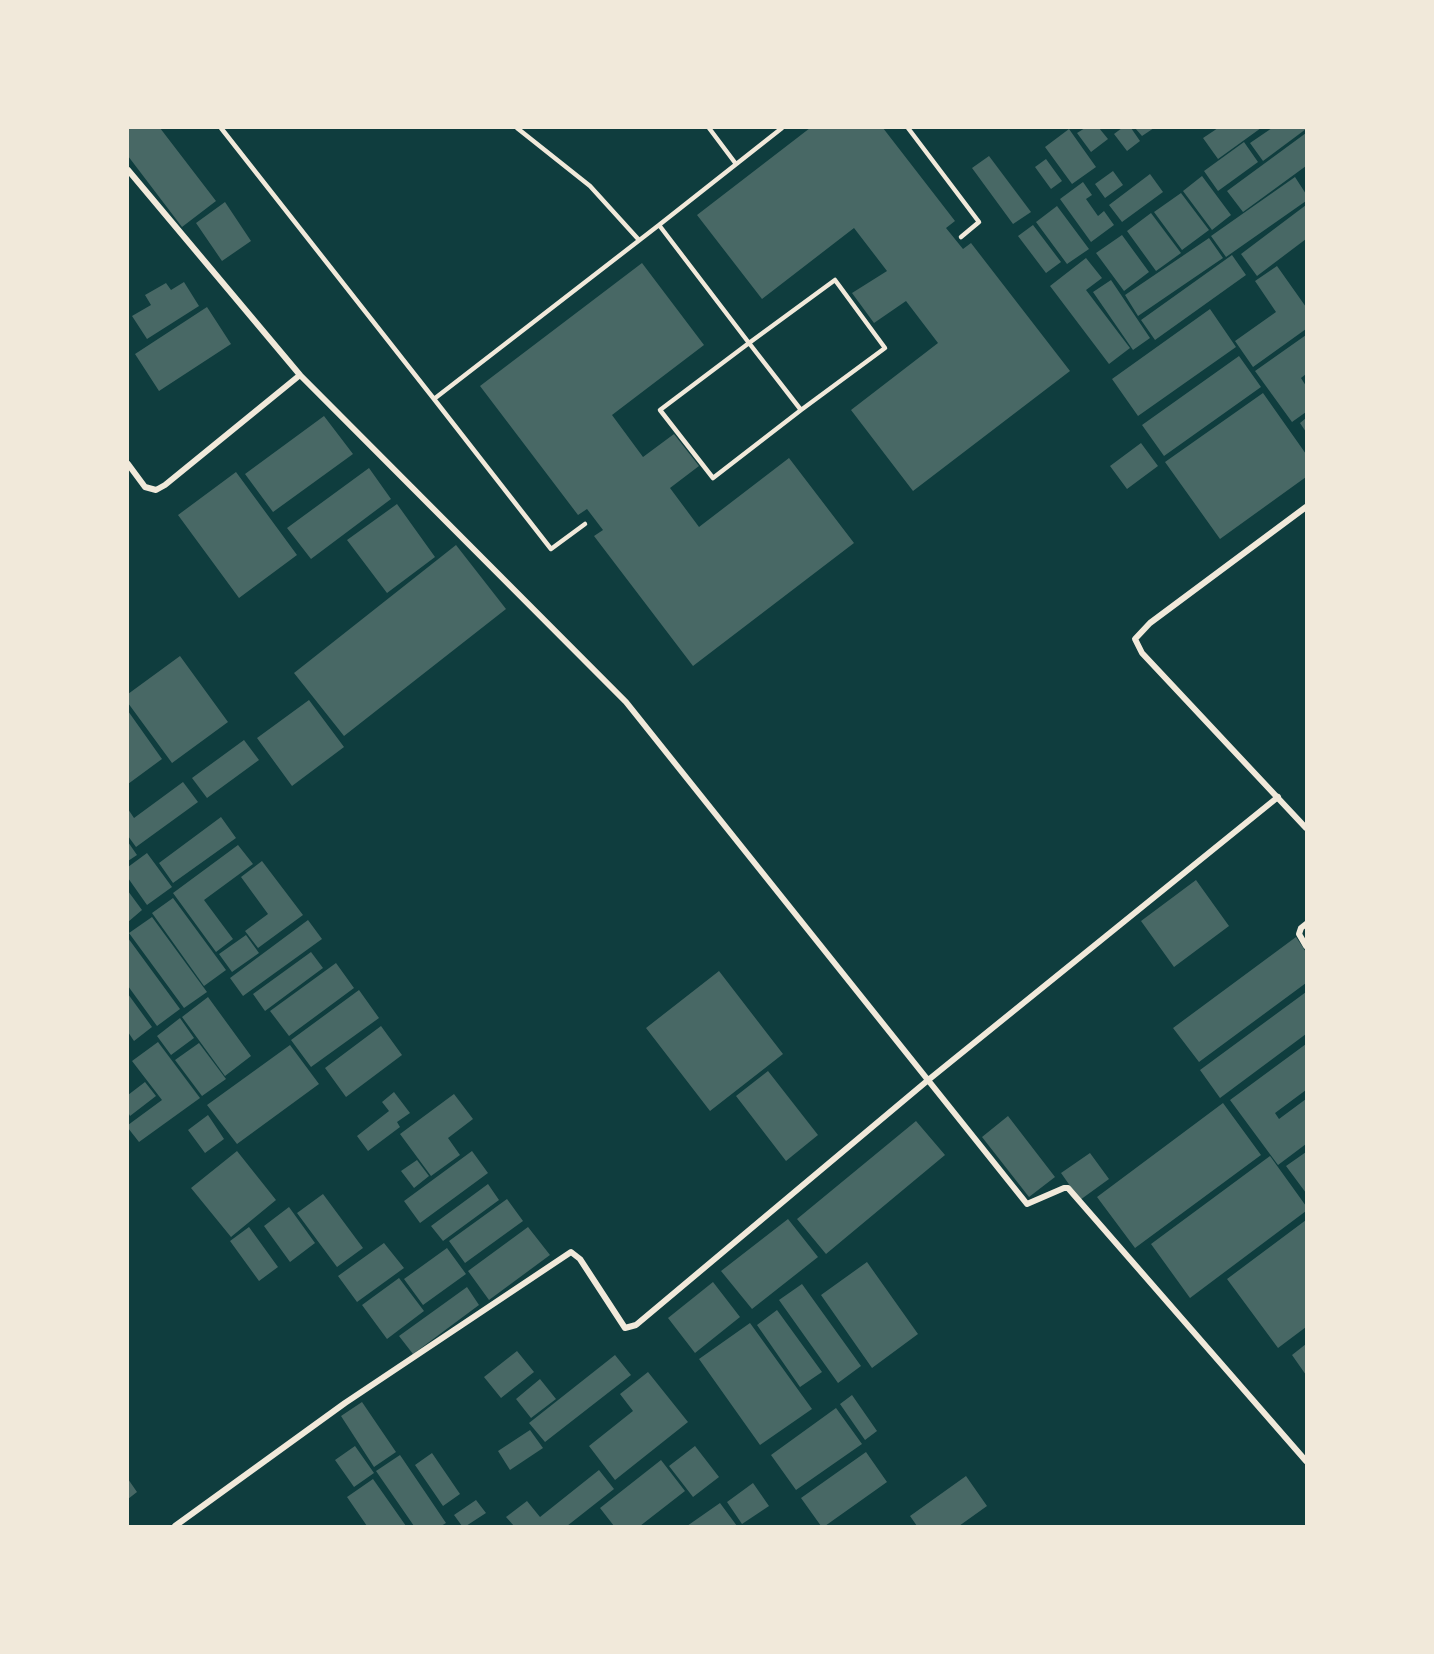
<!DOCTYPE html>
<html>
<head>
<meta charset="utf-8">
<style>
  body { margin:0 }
  #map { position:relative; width:1434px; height:1654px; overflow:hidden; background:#0f3d3e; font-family:Quicksand,sans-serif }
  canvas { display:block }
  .frame { position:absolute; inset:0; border:129px solid #f1e9da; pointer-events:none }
</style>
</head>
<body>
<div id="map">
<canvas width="1434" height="1654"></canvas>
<div class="frame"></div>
</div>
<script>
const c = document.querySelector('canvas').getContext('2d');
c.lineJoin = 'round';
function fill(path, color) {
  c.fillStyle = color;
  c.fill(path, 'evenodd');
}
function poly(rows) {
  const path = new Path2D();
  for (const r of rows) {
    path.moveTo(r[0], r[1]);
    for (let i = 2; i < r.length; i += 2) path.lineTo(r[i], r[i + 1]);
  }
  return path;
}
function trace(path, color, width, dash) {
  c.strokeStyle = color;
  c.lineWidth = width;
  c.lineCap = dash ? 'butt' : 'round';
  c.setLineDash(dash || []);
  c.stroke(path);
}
const building = poly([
  [128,128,160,128,216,201,182,227,128,156],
  [810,128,883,128,955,221,946,228,963,249,971,243,1070,371,913,491,851,410,938,343,906,301,874,323,852,293,887,271,854,228,762,299,697,215],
  [1085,128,1099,128,1108,139,1091,152,1077,133],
  [1122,128,1131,128,1140,141,1127,151,1114,134],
  [1135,128,1154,128,1142,136],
  [1218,128,1261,128,1218,159,1203,138],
  [1272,128,1306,128,1306,129,1263,161,1250,143],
  [1069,129,1096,167,1072,184,1045,147],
  [1306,133,1306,166,1243,212,1227,191],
  [1244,142,1258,162,1218,191,1204,171],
  [989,156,1031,212,1013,224,972,168],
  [1046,159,1062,181,1051,189,1035,167],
  [1113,171,1123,185,1105,198,1095,184],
  [1150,174,1163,192,1122,222,1109,205],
  [1202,176,1231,215,1212,230,1183,191],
  [1295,177,1306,194,1306,201,1226,257,1211,236],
  [1083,182,1092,195,1086,199,1098,216,1104,211,1114,225,1091,242,1060,199],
  [1181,193,1209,230,1182,250,1154,212],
  [225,202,251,241,222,261,196,223],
  [1306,205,1306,239,1257,276,1241,254],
  [1057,206,1089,249,1067,264,1036,222],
  [1151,213,1181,253,1156,271,1127,231],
  [1033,225,1061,262,1046,273,1018,236],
  [1122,235,1149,272,1124,291,1096,253],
  [1209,238,1223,258,1138,316,1125,295],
  [1232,255,1246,275,1155,340,1141,320],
  [1086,258,1102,278,1086,290,1130,348,1109,364,1050,286],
  [642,263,704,345,612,415,643,457,674,434,699,466,670,488,699,527,789,458,854,543,693,666,594,536,603,530,587,509,578,515,480,386],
  [1277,266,1306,307,1306,329,1253,367,1235,341,1276,312,1255,281],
  [1111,280,1150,338,1133,350,1093,292],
  [184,282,199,306,147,339,132,316,151,305,145,295,166,283,171,290],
  [207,307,231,344,159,391,135,354],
  [1210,309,1236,347,1138,416,1112,379],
  [1306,335,1306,374,1301,378,1306,386,1306,412,1292,422,1255,371],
  [1239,356,1261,387,1164,456,1142,425],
  [1263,393,1306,454,1306,477,1220,539,1165,462],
  [324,416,353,454,273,512,245,474],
  [1306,418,1306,432,1300,423],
  [1141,443,1158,466,1127,489,1110,466],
  [369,468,391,499,311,559,287,528],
  [236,472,297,555,239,598,178,515],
  [397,504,435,557,387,593,347,540],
  [456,545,506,609,344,736,294,673],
  [180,656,228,722,172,763,128,703,128,694],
  [309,700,344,747,292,786,257,738],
  [128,711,162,759,128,784],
  [244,740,259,760,207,798,192,778],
  [183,782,198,802,136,847,128,836,128,809,134,818],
  [221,817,236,838,173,883,159,863],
  [128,842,137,855,128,861],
  [238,845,253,864,204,900,233,939,216,952,173,893],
  [147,853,172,887,147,905,128,878,128,867],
  [262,861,303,915,258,948,245,931,268,914,241,877],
  [1196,880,1229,926,1174,967,1141,921],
  [128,891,142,910,128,922],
  [173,898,226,970,204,986,152,913],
  [152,917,207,992,184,1008,129,933],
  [308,920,322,939,243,996,230,978],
  [246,935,259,953,232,972,219,954],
  [1296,937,1306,952,1306,983,1199,1062,1173,1028],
  [128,938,180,1009,157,1026,128,986],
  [311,952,323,968,265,1011,253,994],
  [336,963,354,988,289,1036,270,1011],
  [719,971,783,1054,710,1111,646,1028],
  [359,990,379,1018,311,1067,291,1040],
  [1306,992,1306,1034,1220,1098,1200,1070],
  [128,994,152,1027,134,1041,128,1032],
  [208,997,251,1056,225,1076,182,1017],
  [180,1018,194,1038,171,1055,157,1036],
  [381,1026,402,1055,346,1097,325,1068],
  [158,1042,200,1098,139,1142,128,1128,128,1125,162,1100,132,1061],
  [199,1043,226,1079,202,1096,175,1060],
  [1306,1044,1306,1090,1275,1113,1279,1119,1306,1099,1306,1144,1278,1165,1230,1100],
  [290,1045,319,1084,237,1144,207,1105],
  [768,1071,818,1135,786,1161,736,1096],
  [145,1082,156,1096,130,1116,128,1112,128,1095],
  [394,1092,410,1113,397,1122,400,1127,368,1151,357,1136,389,1111,382,1102],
  [454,1094,473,1119,448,1138,460,1155,431,1176,400,1134],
  [1223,1103,1261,1155,1135,1248,1097,1197],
  [208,1115,224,1139,205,1153,188,1130],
  [1008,1116,1055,1177,1029,1197,982,1137],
  [916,1121,945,1155,826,1254,797,1219],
  [237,1151,276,1200,231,1237,191,1188],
  [472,1151,488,1173,420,1223,404,1201],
  [1306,1152,1306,1193,1286,1166],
  [1090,1153,1109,1179,1080,1200,1061,1173],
  [1270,1156,1306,1206,1306,1211,1190,1298,1151,1244],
  [417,1160,429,1176,414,1188,401,1171],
  [488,1184,499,1200,443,1241,431,1226],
  [323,1194,363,1248,337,1267,297,1213],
  [507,1199,523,1221,465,1263,449,1241],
  [289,1207,315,1243,290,1262,264,1226],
  [788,1219,818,1257,752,1309,721,1271],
  [1306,1220,1306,1327,1278,1348,1227,1279],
  [249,1227,278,1267,259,1281,230,1241],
  [528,1227,550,1255,489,1300,468,1271],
  [384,1243,404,1268,357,1302,338,1276],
  [447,1248,466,1274,423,1305,404,1279],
  [867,1262,918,1334,872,1368,821,1295],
  [399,1278,424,1311,387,1339,362,1305],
  [713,1282,740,1317,695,1353,668,1318],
  [802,1284,861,1366,838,1383,779,1300],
  [467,1287,479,1305,413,1354,399,1336],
  [777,1310,822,1372,800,1387,757,1325],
  [750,1323,812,1409,760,1445,699,1359],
  [1306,1344,1306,1375,1292,1355],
  [517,1351,534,1372,501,1398,484,1377],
  [615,1355,631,1375,545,1442,529,1423],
  [648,1372,688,1422,615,1480,589,1446,633,1411,620,1394],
  [540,1379,556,1399,531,1418,516,1399],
  [852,1395,877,1431,865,1440,840,1404],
  [362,1402,396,1452,374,1467,341,1416],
  [836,1408,862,1444,796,1490,771,1455],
  [530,1430,543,1448,510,1470,498,1451],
  [355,1446,374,1473,354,1487,335,1460],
  [695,1446,719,1477,693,1497,669,1466],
  [866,1452,887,1482,825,1526,821,1526,801,1498],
  [432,1453,460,1494,443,1506,415,1465],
  [400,1455,446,1523,441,1526,414,1526,376,1471],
  [661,1460,685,1491,640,1526,614,1526,600,1508],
  [599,1470,614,1489,567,1526,514,1526,506,1517,527,1501,540,1517],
  [966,1476,987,1506,959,1526,917,1526,910,1516],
  [128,1479,137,1492,128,1499],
  [373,1479,406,1526,367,1526,347,1497],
  [753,1483,769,1506,742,1524,727,1502],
  [476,1500,486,1513,466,1526,462,1526,454,1515],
  [720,1503,737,1526,687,1526]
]);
const service = poly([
  [221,128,434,399,659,225,749,343,801,410,713,478,660,410,749,343,835,280,885,348,801,410],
  [517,128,590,186,639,240],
  [709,128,736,164],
  [908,128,979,222,961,237],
  [659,225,782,128],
  [434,399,551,549,585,524]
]);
const minor = poly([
  [128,170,300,375,626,702,1027,1204,1064,1188,1068,1188,1306,1461],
  [128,464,145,487,156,490,165,485,300,375],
  [1306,507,1150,623,1135,639,1142,653,1306,828],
  [1306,924,1301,928,1299,934,1306,946],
  [175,1526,345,1403,571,1252,580,1259,625,1328,636,1325,927,1081,1278,797]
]);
fill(building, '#486865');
trace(service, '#f1e9da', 4.5);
trace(minor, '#f1e9da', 6);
</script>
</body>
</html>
